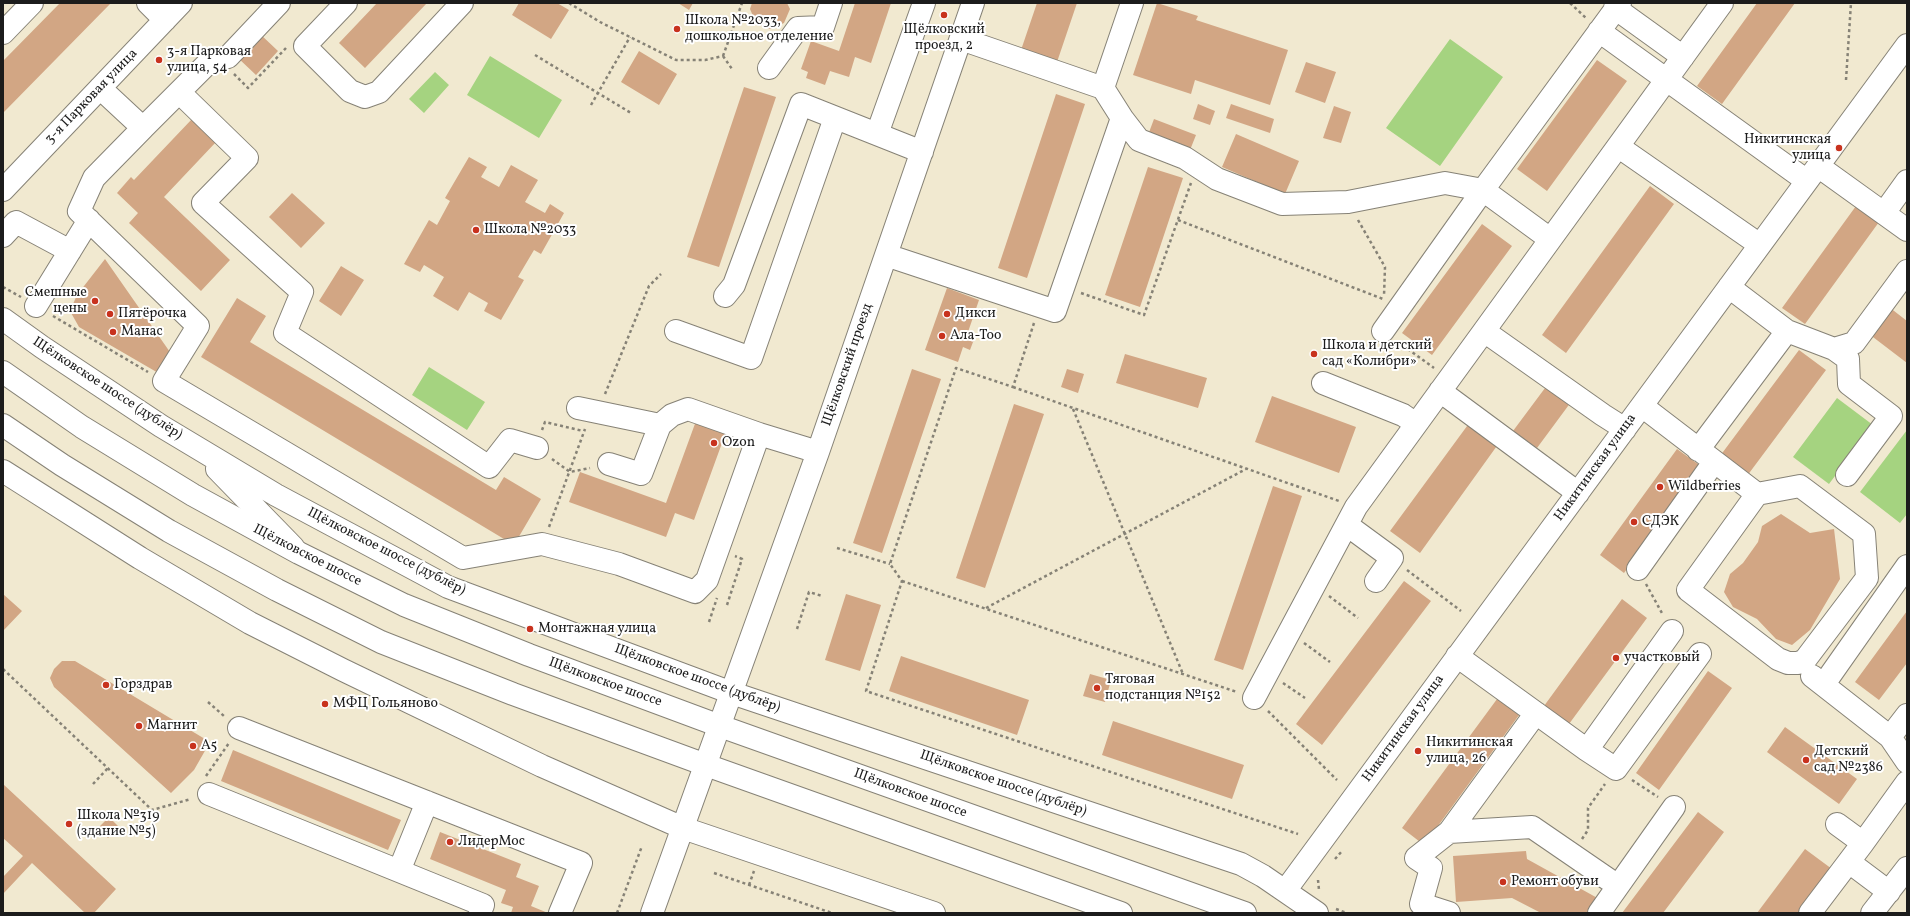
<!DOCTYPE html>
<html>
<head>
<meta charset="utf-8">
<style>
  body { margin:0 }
  #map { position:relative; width:1910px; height:916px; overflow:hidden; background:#f1e9d0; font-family:Vollkorn,serif }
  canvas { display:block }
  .frame { position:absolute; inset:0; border:4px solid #1c1c1c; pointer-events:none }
</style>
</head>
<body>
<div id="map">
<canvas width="1910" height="916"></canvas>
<div class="frame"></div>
</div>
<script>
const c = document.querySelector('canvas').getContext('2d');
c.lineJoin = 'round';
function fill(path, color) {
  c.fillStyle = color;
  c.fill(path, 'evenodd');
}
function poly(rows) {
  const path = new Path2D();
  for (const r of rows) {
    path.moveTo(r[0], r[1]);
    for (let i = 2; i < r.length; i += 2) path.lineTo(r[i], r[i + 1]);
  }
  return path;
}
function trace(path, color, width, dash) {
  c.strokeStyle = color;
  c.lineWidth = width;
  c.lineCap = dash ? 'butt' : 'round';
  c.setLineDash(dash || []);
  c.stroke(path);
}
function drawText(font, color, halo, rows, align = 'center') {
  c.font = font + ' Vollkorn,serif';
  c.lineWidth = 4;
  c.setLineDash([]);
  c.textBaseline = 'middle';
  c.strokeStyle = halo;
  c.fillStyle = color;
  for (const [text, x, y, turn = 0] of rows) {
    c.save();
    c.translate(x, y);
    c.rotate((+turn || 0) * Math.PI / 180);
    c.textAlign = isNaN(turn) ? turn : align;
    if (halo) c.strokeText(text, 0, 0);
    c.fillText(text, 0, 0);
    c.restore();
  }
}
const green = poly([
  [1450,39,1503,77,1440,166,1386,128],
  [490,56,562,100,539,138,467,95],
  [435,72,449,85,424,113,409,99],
  [429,367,485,402,467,430,412,395],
  [1837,398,1873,425,1829,484,1793,457],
  [1907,430,1907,514,1900,523,1860,492]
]);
const building = poly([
  [60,3,111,3,3,113,3,61],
  [377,3,427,3,365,68,339,43],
  [519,3,557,3,569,10,551,39,512,15],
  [678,3,693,3,689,10],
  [752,3,787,3,790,9,784,23,770,29,756,23,750,9],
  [855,3,891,3,871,63,855,57,849,77,830,71,825,85,806,78,808,72,801,69,811,41,839,51],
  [1037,3,1077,3,1056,65,1020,53],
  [1157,3,1198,16,1196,20,1288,50,1270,105,1195,80,1191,94,1133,75],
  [1757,3,1795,3,1722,104,1697,86],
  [259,33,278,51,256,75,237,57],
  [639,51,677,74,659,105,621,82],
  [1597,60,1627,81,1547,191,1517,169],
  [1306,62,1336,72,1325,103,1295,92],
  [744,87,776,97,719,267,687,257],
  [1056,94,1085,104,1027,278,998,268],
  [1198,104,1215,111,1210,125,1193,119],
  [1231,104,1274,119,1270,133,1226,118],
  [1334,106,1351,112,1341,143,1323,138],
  [192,119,216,142,164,197,230,260,201,291,129,223,138,213,117,193,131,177,134,180],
  [1154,119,1196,135,1190,150,1148,135],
  [1236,134,1299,161,1285,194,1222,167],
  [469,157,487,167,481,177,499,187,511,165,538,180,525,202,545,213,550,204,564,213,541,254,534,250,518,277,524,280,501,320,484,311,488,303,469,292,458,311,433,296,444,277,424,265,420,272,404,264,429,220,437,225,450,201,445,198],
  [1148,167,1183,178,1140,307,1105,295],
  [1650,186,1674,204,1566,353,1542,335],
  [292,193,325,223,301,248,269,217],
  [1856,206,1879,222,1805,324,1782,308],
  [1482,224,1512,246,1432,355,1402,333],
  [105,259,172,355,160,374,79,327,70,311,77,295],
  [341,266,364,280,341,316,319,301],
  [947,288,979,300,968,332,976,334,970,350,963,347,958,362,925,350],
  [237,298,266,316,250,342,496,490,504,477,541,499,514,545,201,357],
  [1889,307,1907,321,1907,363,1869,334],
  [1799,350,1826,370,1747,476,1720,456],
  [1125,354,1207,378,1198,408,1116,383],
  [912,369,941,379,882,553,853,543],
  [1067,369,1084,374,1078,393,1061,387],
  [1548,384,1571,402,1537,448,1513,431],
  [1272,396,1356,427,1339,473,1255,442],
  [1014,404,1044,414,985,588,956,578],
  [696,421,726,432,694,520,675,513,666,537,569,502,580,472,666,503],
  [1470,422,1499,443,1420,553,1390,531],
  [1677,449,1702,467,1624,573,1600,555],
  [1273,486,1302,496,1243,670,1214,660],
  [1781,514,1810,533,1834,529,1840,579,1810,630,1792,645,1776,639,1757,619,1733,607,1724,592,1730,574,1743,563,1758,542,1762,526],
  [1404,581,1431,601,1322,745,1296,724],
  [3,594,22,611,3,631],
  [846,594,881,605,860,671,825,660],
  [1622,599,1647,618,1569,724,1544,706],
  [1907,611,1907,663,1879,700,1855,682],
  [901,656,1029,700,1017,735,889,691],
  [62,661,75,661,210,742,194,770,171,793,54,687,50,678,54,669],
  [1708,671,1732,688,1659,790,1636,773],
  [1090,674,1111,680,1105,702,1083,696],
  [1500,695,1522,711,1424,845,1402,828],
  [1113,721,1244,765,1232,799,1102,755],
  [1785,727,1857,779,1839,804,1767,752],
  [233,750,401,820,388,850,221,781],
  [3,784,116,889,94,913,85,913,32,863,3,894,3,877,23,856,3,838],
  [1698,812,1724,832,1663,913,1622,913],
  [109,817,119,827,108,838,98,828],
  [440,832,521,864,516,877,539,886,531,906,548,913,511,913,513,907,501,903,506,890,430,859],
  [1805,849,1832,869,1799,913,1757,913],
  [1526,851,1527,859,1601,900,1594,913,1541,913,1512,898,1456,902,1453,856]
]);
const path = poly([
  [569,3,600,22,676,60,705,60,723,56],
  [1570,3,1586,18],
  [535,55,631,113],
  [723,56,742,3],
  [723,56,732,69],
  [234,74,248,88,286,48],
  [1846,80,1851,3],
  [591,105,630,37],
  [1178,220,1383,299],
  [1358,220,1385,267,1384,296],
  [3,287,21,297],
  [1081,293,1144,315,1191,183],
  [53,316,148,372],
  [1034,323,1013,387,956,368,890,564,902,581,866,691,1298,834],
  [1398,342,1434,368],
  [1013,387,1339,501],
  [605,394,649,286,661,274],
  [1073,409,1183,674],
  [542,430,545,422,583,431],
  [552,459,570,472,590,468],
  [549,527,585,429],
  [837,548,890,564],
  [1407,570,1461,611],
  [902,581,1237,692],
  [1646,584,1663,615],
  [1329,596,1358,618],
  [727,605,742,559,735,556],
  [986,608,1246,469],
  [709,622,717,598],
  [797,629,809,592,822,596],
  [1304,643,1330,662],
  [3,669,152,810,191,799],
  [1283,683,1305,698],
  [208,702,224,716],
  [1268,711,1337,780],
  [206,776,229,743],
  [1632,780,1658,797],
  [93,784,108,768],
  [1582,839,1588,830,1588,808,1605,784],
  [1335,859,1343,850],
  [714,873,832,913],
  [1318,880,1319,890],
  [749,885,754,871],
  [1336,909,1347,913],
  [617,913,642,846]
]);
const minor = poly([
  [148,3,165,20],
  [346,3,305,46,350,91,365,97,379,92,462,3],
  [1615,8,1683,57],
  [1599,31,1807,181],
  [3,33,32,3],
  [961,39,1103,88],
  [769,68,798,28,823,27,831,3],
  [100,88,143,128,94,178,79,211,198,326,164,381,463,558,542,544,619,564,695,592,707,580,759,434,818,452],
  [179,92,210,61,228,57,279,3],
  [1122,118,1139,140,1185,158,1217,179,1282,204,1348,202,1445,183,1483,190,1620,3],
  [143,128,179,92,247,158,203,203,302,292,285,333,489,467,510,440,537,448],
  [877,134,924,3],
  [1619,147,1760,245],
  [1818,166,1907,230],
  [3,190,181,3],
  [1884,213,1907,181],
  [3,236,16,222,70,251],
  [886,255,1055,311,1122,118,1103,88,1132,3],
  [1729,287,1787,331,1834,349,1848,359,1849,384,1891,416,1847,475],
  [725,296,734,285,801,104,922,152],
  [36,306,89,220],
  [3,319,42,347,161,426,276,495,448,587,732,693,1241,864,1263,876,1317,913],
  [676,331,751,358,835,118],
  [1383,331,1483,190,1550,239],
  [1834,349,1854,343,1907,271],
  [1323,383,1403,415,1416,424],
  [1440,391,1578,493],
  [1642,406,1757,494,1800,486,1864,534,1867,578,1805,660,1798,663,1788,663,1778,659,1688,590,1757,494],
  [578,408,660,425],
  [1625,429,1603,415,1484,331,1722,3],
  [1698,450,1787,331],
  [609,464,641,474,660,425,672,415,688,409,759,434],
  [217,469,293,547],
  [3,471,140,558,250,623,343,670,542,766,683,828,934,913],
  [1347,525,1392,558,1376,581],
  [1638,569,1714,462],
  [1457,656,1587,750,1672,631],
  [1812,676,1890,737,1907,715],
  [1824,684,1907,566],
  [1254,698,1356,507,1484,331],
  [239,728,581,863,560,913],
  [1890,737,1907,762],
  [1587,750,1616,769,1700,654],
  [209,794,483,905,480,913],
  [1837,824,1863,843,1907,782],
  [1449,832,1532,827,1618,886],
  [1849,862,1889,892],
  [399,871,427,802],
  [1285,891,1907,45],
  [652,913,818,452,973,3],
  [1449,913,1421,904,1431,868,1416,858,1449,832,1536,713],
  [1599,913,1674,807],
  [1810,913,1863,843],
  [1872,913,1907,868]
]);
const major = poly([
  [3,372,82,427,193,495,299,553,404,605,529,655,720,726,1245,913],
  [3,425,62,465,169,531,277,590,381,642,513,694,706,765,1121,913]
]);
const markers = [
  [944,15,4,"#c8321e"],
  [677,29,4,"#c8321e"],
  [159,60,4,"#c8321e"],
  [1839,148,4,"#c8321e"],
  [476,230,4,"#c8321e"],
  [95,301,4,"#c8321e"],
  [110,314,4,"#c8321e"],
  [947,314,4,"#c8321e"],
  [113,332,4,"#c8321e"],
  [942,336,4,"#c8321e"],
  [1314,354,4,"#c8321e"],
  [714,443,4,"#c8321e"],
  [1660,487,4,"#c8321e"],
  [1634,522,4,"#c8321e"],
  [530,629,4,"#c8321e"],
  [1616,658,4,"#c8321e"],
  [106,685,4,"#c8321e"],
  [1097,688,4,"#c8321e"],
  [325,704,4,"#c8321e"],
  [139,726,4,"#c8321e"],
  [193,746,4,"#c8321e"],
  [1418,751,4,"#c8321e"],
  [1806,760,4,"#c8321e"],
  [69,824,4,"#c8321e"],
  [450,842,4,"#c8321e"],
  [1503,882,4,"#c8321e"]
];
const poiNames = [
  ["Школа №2033,",685,21],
  ["дошкольное отделение",685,37],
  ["Щёлковский",944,30,"center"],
  ["проезд, 2",944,46,"center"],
  ["3-я Парковая",167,52],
  ["улица, 54",167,68],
  ["Никитинская",1831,140,"right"],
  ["улица",1831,156,"right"],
  ["Школа №2033",484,230],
  ["Смешные",87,293,"right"],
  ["цены",87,309,"right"],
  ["Пятёрочка",118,314],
  ["Дикси",955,314],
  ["Манас",121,332],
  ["Ала-Тоо",950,336],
  ["Школа и детский",1322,346],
  ["сад «Колибри»",1322,362],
  ["Ozon",722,443],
  ["Wildberries",1668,487],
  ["СДЭК",1642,522],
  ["Монтажная улица",538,629],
  ["участковый",1624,658],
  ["Тяговая",1105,680],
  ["подстанция №152",1105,696],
  ["Горздрав",114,685],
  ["МФЦ Гольяново",333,704],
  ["Магнит",147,726],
  ["Никитинская",1426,743],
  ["улица, 26",1426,759],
  ["А5",201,746],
  ["Детский",1814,752],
  ["сад №2386",1814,768],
  ["Школа №319",77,816],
  ["(здание №5)",77,832],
  ["ЛидерМос",458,842],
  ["Ремонт обуви",1511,882]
];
const streetNames = [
  ["3-я Парковая улица",92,97,-46],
  ["Щёлковский проезд",848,365,-71],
  ["Щёлковское шоссе (дублёр)",107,389,33],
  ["Никитинская улица",1596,468,-54],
  ["Щёлковское шоссе (дублёр)",386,552,27],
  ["Щёлковское шоссе",307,556,27],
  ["Щёлковское шоссе (дублёр)",697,679,20],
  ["Щёлковское шоссе",605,683,20],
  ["Никитинская улица",1404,729,-54],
  ["Щёлковское шоссе (дублёр)",1003,784,19],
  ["Щёлковское шоссе",910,794,20]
];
fill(green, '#a5d380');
fill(building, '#d2a684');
trace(minor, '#868276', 24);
trace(major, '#868276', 24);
trace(path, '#868276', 2.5, [3, 3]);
trace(minor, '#fff', 22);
trace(major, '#fff', 22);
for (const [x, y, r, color] of markers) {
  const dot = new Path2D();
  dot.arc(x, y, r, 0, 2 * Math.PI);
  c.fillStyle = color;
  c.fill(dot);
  trace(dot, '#fff', 1.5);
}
drawText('14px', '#1c1c1c', '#fff', poiNames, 'left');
drawText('14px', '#1c1c1c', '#fff', streetNames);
</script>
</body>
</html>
